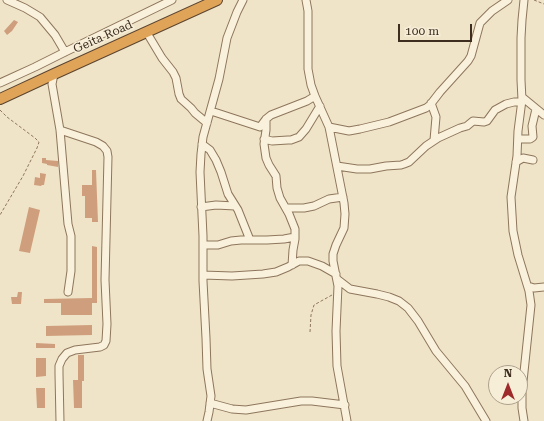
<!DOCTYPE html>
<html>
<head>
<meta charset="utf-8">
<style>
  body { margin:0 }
  #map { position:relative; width:544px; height:421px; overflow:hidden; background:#f0e4c8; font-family:"Roboto Serif",serif }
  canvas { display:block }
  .north { position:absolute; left:488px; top:365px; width:40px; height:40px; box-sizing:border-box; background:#f7eed8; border:1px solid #ada18e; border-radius:50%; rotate:0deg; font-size:11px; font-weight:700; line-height:16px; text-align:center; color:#3d2e20 }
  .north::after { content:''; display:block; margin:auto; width:14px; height:18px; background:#9e2a2b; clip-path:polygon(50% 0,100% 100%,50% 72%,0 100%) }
  .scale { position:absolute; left:398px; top:24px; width:74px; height:18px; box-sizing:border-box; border:2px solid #3d2e20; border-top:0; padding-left:5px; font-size:12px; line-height:14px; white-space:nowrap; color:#3d2e20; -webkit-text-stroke:3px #f7eed8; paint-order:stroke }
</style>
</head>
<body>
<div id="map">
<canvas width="544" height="421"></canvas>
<div class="north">N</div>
<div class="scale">100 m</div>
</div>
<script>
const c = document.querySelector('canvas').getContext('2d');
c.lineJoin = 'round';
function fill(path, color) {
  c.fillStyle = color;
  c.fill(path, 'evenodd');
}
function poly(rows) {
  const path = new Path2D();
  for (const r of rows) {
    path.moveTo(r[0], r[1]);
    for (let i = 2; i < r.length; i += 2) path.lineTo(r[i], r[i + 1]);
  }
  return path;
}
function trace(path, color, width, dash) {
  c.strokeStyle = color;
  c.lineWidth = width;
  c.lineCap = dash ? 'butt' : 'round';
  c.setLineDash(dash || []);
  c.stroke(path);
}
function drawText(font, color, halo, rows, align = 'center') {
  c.font = font + ' "Roboto Serif",serif';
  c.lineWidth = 3;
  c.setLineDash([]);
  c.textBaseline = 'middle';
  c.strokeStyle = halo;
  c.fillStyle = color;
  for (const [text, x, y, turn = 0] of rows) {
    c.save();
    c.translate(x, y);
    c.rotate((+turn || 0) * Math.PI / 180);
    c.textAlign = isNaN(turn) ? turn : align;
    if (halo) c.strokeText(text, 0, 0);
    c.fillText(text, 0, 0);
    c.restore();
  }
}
const building = poly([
  [14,20,18,22,12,31,7,35,4,31],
  [42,158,46,158,46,160,58,161,58,167,47,165,47,164,42,163],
  [92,170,96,170,98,222,92,222,92,218,85,218,85,196,82,196,82,185,92,185],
  [40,173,46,174,44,185,42,185,41,186,34,185,35,177,40,178],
  [29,207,40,210,30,253,19,251],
  [92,246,97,247,97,303,92,303,92,315,61,315,61,303,44,303,44,299,92,298],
  [18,292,22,292,21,304,12,304,11,297,17,297],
  [92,325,92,335,46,336,46,326],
  [36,343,55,344,55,348,36,348],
  [78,355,84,355,84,381,82,381,82,408,74,408,73,380,78,380],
  [36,358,46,358,46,376,36,377],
  [36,388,45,388,45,408,37,408]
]);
const path = poly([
  [534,0,544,4],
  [0,110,7,117,35,138,39,142,37,148,23,176,0,215],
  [310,332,311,315,314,305,332,295]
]);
const minor = poly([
  [7,0,25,8,40,17,55,35,65,52],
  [306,0,308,11,308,69,311,85,315,96,329,127,344,203,345,214,344,228,336,245,333,254,333,261,338,286,336,331,337,366,347,421],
  [149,31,147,33,162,58,173,72,176,78,179,94,181,99,191,108,195,113,207,123],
  [54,74,52,84,60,130,68,224,71,236,71,271,68,292],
  [0,83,35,67,65,52,172,0],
  [522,97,544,115],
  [431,103,436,117,434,140],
  [211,111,260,127,266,119,271,115,307,101,315,96],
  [266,119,266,130,264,144,266,158,269,165,276,176,277,188,280,198,289,214,295,229,295,239,293,250,292,265],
  [329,127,349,131,360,129,389,122,426,108,430,105,440,92,468,61,471,56,480,23,492,11,508,0],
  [60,130,96,142,103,146,107,151,108,157,105,280,107,324,106,341,104,345,100,347,75,350,67,353,62,359,59,366,59,374,60,421],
  [264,139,272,141,288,140,291,140,299,137,306,129,320,106],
  [518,139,530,139,533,137,532,126,536,109],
  [202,144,210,150,216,160,221,172,228,194,238,210,250,240],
  [516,162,523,158,533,160],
  [337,166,357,169,370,169,386,166,401,165,404,164,409,162,426,146,438,138,460,128,467,126,473,121,484,122,487,121,495,110,506,104,514,102,522,102],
  [201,207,216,205,235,206],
  [286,208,304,208,314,206,329,199,343,197],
  [203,245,218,245,231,241,241,240,267,240,284,239,295,237],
  [203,275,232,276,263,274,276,272,288,267,299,261,308,261,322,266,336,274],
  [337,279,350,289,377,294,389,297,399,301,408,308,418,321,436,351,465,386,486,421],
  [528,286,534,288,544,287],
  [210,403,232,409,246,410,301,401,312,401,345,405],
  [207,421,209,412,211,396,207,369,206,338,203,281,203,236,200,172,201,154,203,137,219,79,227,38,237,12,243,0],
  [524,421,522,408,522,391,531,305,529,291,518,255,513,231,511,197,517,156,518,131,522,100,521,80,521,38,522,20,524,0]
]);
const highway = poly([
  [0,99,54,74,217,0]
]);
const streetNames = [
  ["Geita Road",103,37,-24]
];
fill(building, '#cf9f7d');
trace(minor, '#8d765c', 9);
trace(highway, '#5b4430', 12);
trace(path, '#8d765c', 1, [3, 2]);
trace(minor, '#faf1dc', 7);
trace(highway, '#e0a458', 10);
drawText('12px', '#3d2e20', '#f7eed8', streetNames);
</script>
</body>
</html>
